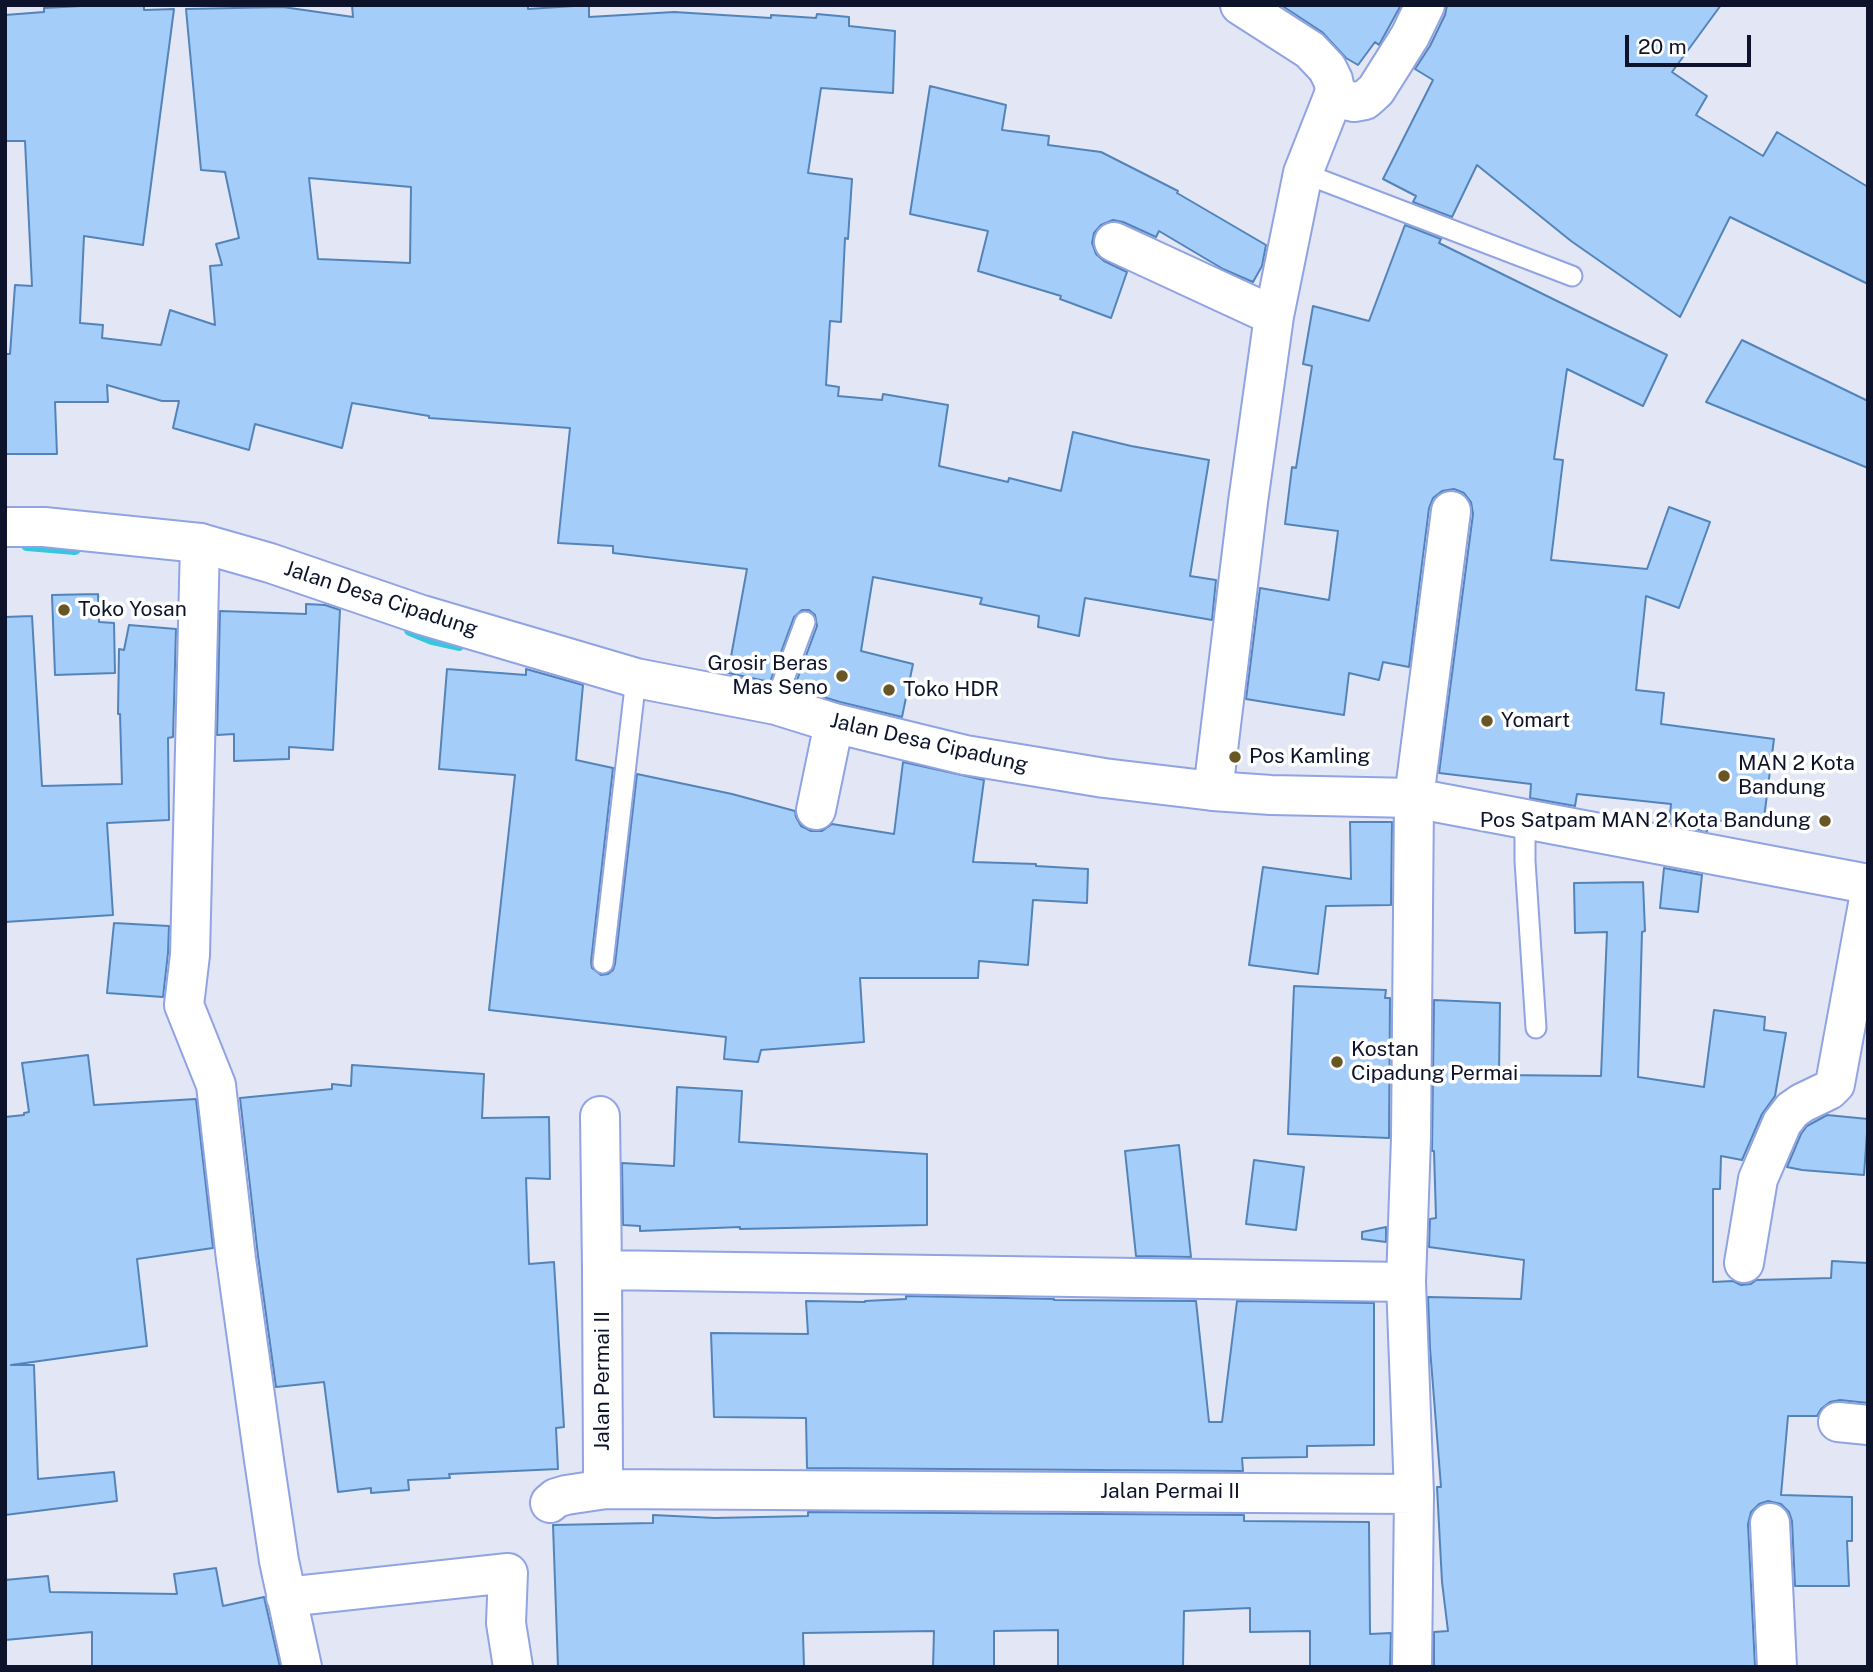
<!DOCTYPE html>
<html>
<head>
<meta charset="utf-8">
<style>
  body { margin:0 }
  #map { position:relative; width:1873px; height:1672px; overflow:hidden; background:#e3e7f5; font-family:"Public Sans",sans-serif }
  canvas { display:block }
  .frame { position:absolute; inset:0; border:7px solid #0d132a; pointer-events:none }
  .scale { position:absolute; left:1625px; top:35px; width:126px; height:32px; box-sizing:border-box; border:4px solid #0d132a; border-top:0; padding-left:9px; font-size:21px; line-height:24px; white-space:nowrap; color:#0d132a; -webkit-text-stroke:5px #fff; paint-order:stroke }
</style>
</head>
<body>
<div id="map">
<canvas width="1873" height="1672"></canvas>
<div class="frame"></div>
<div class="scale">20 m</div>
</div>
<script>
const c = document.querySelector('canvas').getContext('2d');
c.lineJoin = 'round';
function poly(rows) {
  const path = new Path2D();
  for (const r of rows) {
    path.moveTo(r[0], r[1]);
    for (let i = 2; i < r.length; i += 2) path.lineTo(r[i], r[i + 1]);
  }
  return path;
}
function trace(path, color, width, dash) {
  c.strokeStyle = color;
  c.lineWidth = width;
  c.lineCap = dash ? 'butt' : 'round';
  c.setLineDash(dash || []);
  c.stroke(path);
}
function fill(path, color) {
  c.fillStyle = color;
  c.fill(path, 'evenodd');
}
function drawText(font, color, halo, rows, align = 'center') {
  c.font = font + ' "Public Sans",sans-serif';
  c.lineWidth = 7;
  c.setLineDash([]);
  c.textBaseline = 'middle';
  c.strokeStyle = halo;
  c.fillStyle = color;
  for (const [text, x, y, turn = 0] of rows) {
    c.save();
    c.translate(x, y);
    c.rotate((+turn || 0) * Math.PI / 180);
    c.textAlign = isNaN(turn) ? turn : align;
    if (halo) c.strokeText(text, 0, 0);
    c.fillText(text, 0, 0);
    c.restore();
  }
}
const stream = poly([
  [27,545,75,549],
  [410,630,432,639,459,645]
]);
const building = poly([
  [100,5,144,5,144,10,174,9,143,245,84,236,80,323,103,325,102,338,161,345,170,310,215,325,210,266,222,265,216,244,239,238,225,172,201,170,186,9,283,7,353,17,352,5,528,5,528,9,589,5,589,17,674,12,771,18,771,15,816,18,817,14,849,17,849,26,895,31,893,93,821,88,808,173,852,179,848,239,845,238,841,322,830,321,826,385,839,387,838,396,882,400,883,394,948,405,939,466,1008,482,1009,478,1061,491,1073,432,1131,446,1209,460,1190,576,1216,580,1212,620,1085,598,1079,636,1038,627,1039,616,980,604,982,598,873,577,861,651,913,664,902,717,840,702,794,688,817,626,815,615,809,610,802,610,794,617,770,682,728,673,747,569,613,553,613,546,558,543,570,428,429,418,429,416,352,403,342,448,255,424,249,450,173,428,179,401,162,401,107,385,108,402,55,402,57,454,5,454,5,354,10,354,15,285,32,286,25,141,5,141,5,15,44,12,44,8,100,5],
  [309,178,411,187,410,263,318,259,309,178],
  [1281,5,1401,5,1379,45,1375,42,1358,65,1346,58,1322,32,1281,5],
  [1447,5,1721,5,1672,72,1707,96,1696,115,1763,156,1777,132,1868,187,1868,284,1730,217,1680,317,1571,241,1477,165,1452,217,1413,202,1416,196,1383,179,1433,80,1415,69,1430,46,1445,15,1447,5],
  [930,86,1006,105,1002,130,1049,136,1048,145,1101,152,1178,191,1177,193,1266,245,1262,266,1253,282,1223,269,1159,231,1156,237,1123,222,1113,220,1101,225,1094,233,1092,243,1096,254,1104,261,1127,272,1111,318,1060,299,1061,296,978,271,988,231,910,214,930,86],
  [1405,225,1441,239,1439,243,1667,355,1643,406,1567,369,1554,459,1563,460,1551,560,1647,569,1669,507,1710,522,1679,608,1646,596,1636,690,1664,693,1661,724,1774,739,1763,826,1708,819,1707,831,1669,824,1671,804,1577,794,1575,806,1530,798,1531,784,1439,773,1473,514,1471,502,1464,493,1454,489,1442,491,1433,498,1429,508,1409,667,1383,662,1379,680,1349,673,1344,715,1246,699,1260,588,1329,600,1338,531,1285,524,1292,467,1296,468,1312,366,1303,364,1313,306,1369,321,1405,225],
  [1742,340,1868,401,1868,468,1706,402,1742,340],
  [98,594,99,622,114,623,115,673,55,675,52,595,98,594],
  [306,604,325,605,340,610,333,750,289,747,289,759,234,761,234,734,217,735,220,611,306,614,306,604],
  [32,616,42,786,122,784,120,714,118,714,119,649,124,650,129,625,176,629,173,737,168,738,169,820,107,823,113,915,5,922,5,617,32,616],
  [447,669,526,675,526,669,583,685,576,760,613,768,591,962,592,968,601,975,608,974,613,970,615,964,637,774,732,794,795,811,796,817,801,826,811,831,822,831,832,824,894,834,903,762,984,780,973,862,1036,864,1036,866,1088,869,1087,903,1033,900,1028,965,979,961,978,978,860,978,864,1042,761,1050,758,1062,724,1059,726,1037,489,1010,515,775,439,769,447,669],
  [1350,822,1392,822,1391,905,1326,906,1318,974,1249,965,1263,867,1351,879,1350,822],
  [1664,868,1702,875,1698,912,1660,908,1664,868],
  [1643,882,1645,931,1642,932,1638,1077,1704,1087,1714,1010,1765,1017,1764,1030,1786,1033,1775,1096,1762,1114,1742,1160,1721,1156,1720,1189,1713,1189,1713,1282,1733,1281,1741,1285,1751,1284,1756,1280,1831,1278,1832,1261,1868,1263,1868,1403,1840,1400,1830,1402,1821,1409,1817,1416,1788,1416,1781,1495,1852,1497,1852,1541,1847,1541,1849,1586,1795,1586,1792,1521,1789,1512,1781,1504,1768,1501,1759,1504,1751,1512,1748,1524,1755,1667,1434,1667,1434,1632,1448,1631,1442,1582,1437,1487,1441,1487,1430,1348,1428,1297,1521,1299,1524,1260,1429,1247,1430,1219,1436,1218,1434,1151,1432,1151,1434,1000,1500,1003,1499,1075,1601,1076,1607,932,1575,933,1574,883,1643,882],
  [114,923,169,926,168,953,163,997,107,993,114,923],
  [1294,986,1386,990,1385,998,1390,998,1389,1138,1288,1134,1294,986],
  [88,1055,94,1105,196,1099,213,1248,137,1259,147,1346,11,1365,34,1365,38,1479,114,1472,117,1501,5,1515,5,1117,24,1115,24,1113,29,1112,22,1063,88,1055],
  [352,1065,484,1074,482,1118,549,1117,550,1179,526,1178,529,1264,554,1262,564,1427,556,1428,558,1469,449,1474,450,1478,408,1480,409,1490,371,1493,371,1488,338,1492,324,1382,276,1387,258,1256,240,1098,332,1089,332,1084,351,1086,352,1065],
  [677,1087,742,1091,739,1142,927,1154,927,1225,740,1229,740,1227,640,1231,640,1226,623,1225,622,1163,674,1166,677,1087],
  [1827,1115,1868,1119,1864,1175,1802,1170,1787,1167,1801,1134,1807,1126,1827,1115],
  [1179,1145,1191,1257,1136,1256,1125,1151,1179,1145],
  [1254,1160,1304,1167,1296,1230,1246,1224,1254,1160],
  [1386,1227,1386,1242,1362,1239,1362,1232,1386,1227],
  [906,1296,1054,1299,1054,1300,1196,1301,1209,1422,1222,1422,1237,1301,1374,1303,1374,1445,1307,1446,1307,1457,1242,1458,1243,1471,807,1468,806,1418,714,1417,711,1333,808,1334,806,1301,865,1302,865,1301,906,1299,906,1296],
  [808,1512,1244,1515,1244,1521,1369,1522,1370,1634,1391,1633,1390,1667,1310,1667,1310,1631,1250,1632,1250,1608,1184,1611,1183,1667,1058,1667,1058,1630,994,1631,994,1667,933,1667,934,1631,803,1633,804,1667,558,1667,553,1525,653,1523,653,1515,715,1518,808,1516,808,1512],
  [216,1568,223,1606,264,1597,280,1667,92,1667,92,1632,5,1640,5,1580,48,1576,50,1592,177,1594,174,1574,216,1568]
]);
const service = poly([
  [1303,173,1572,276],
  [776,705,782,684,805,622],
  [1525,818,1525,861,1536,1028],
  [603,963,636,678]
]);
const minor = poly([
  [1333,97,1354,102,1365,100,1376,90,1410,36,1425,5],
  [1114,242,1274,316],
  [200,543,190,955,184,1005,216,1085,236,1259,264,1460,279,1561,302,1667],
  [1213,791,1248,502,1274,316,1303,173,1333,97,1335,89,1333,80,1327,68,1310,50,1240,5],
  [816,810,834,723],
  [600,1116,602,1270,603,1475,606,1489],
  [1744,1263,1758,1179,1782,1123,1792,1110,1802,1103,1829,1090,1835,1084,1868,904],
  [602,1270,1406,1282],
  [1838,1422,1868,1425],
  [550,1503,556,1498,566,1495,606,1489,1414,1494],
  [1770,1523,1777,1667],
  [286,1597,508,1573,506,1623,513,1667],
  [1412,1667,1414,1494,1406,1282,1411,1138,1414,798,1451,511]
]);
const tertiary = poly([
  [5,527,44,527,200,543,270,563,422,615,636,678,776,705,834,723,965,755,1104,778,1213,791,1271,795,1414,798,1868,884]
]);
const markers = [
  [64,610,7,"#685725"],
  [842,676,7,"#685725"],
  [889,690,7,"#685725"],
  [1487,721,7,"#685725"],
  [1235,757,7,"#685725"],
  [1724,776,7,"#685725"],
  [1825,821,7,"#685725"],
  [1337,1062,7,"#685725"]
];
const streetNames = [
  ["Jalan Desa Cipadung",381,599,18],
  ["Jalan Desa Cipadung",929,743,13],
  ["Jalan Permai II",603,1381,-90],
  ["Jalan Permai II",1170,1492]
];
const poiNames = [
  ["Toko Yosan",78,610],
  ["Grosir Beras",828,664,"right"],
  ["Mas Seno",828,688,"right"],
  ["Toko HDR",903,690],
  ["Yomart",1501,721],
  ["Pos Kamling",1249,757],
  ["MAN 2 Kota",1738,764],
  ["Bandung",1738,788],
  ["Pos Satpam MAN 2 Kota Bandung",1811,821,"right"],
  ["Kostan",1351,1050],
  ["Cipadung Permai",1351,1074]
];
trace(stream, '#37c6de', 12);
fill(building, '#a4cdfa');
trace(building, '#5384b9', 2);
trace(service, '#90a3e3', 23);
trace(minor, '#90a3e3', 42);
trace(tertiary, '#90a3e3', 42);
trace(service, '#fff', 19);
trace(minor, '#fff', 38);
trace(tertiary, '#fff', 38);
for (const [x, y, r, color] of markers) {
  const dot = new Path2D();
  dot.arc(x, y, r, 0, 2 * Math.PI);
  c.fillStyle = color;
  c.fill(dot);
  trace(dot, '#fff', 2.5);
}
drawText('21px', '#0d132a', '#fff', streetNames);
drawText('21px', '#0d132a', '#fff', poiNames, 'left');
</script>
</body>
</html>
